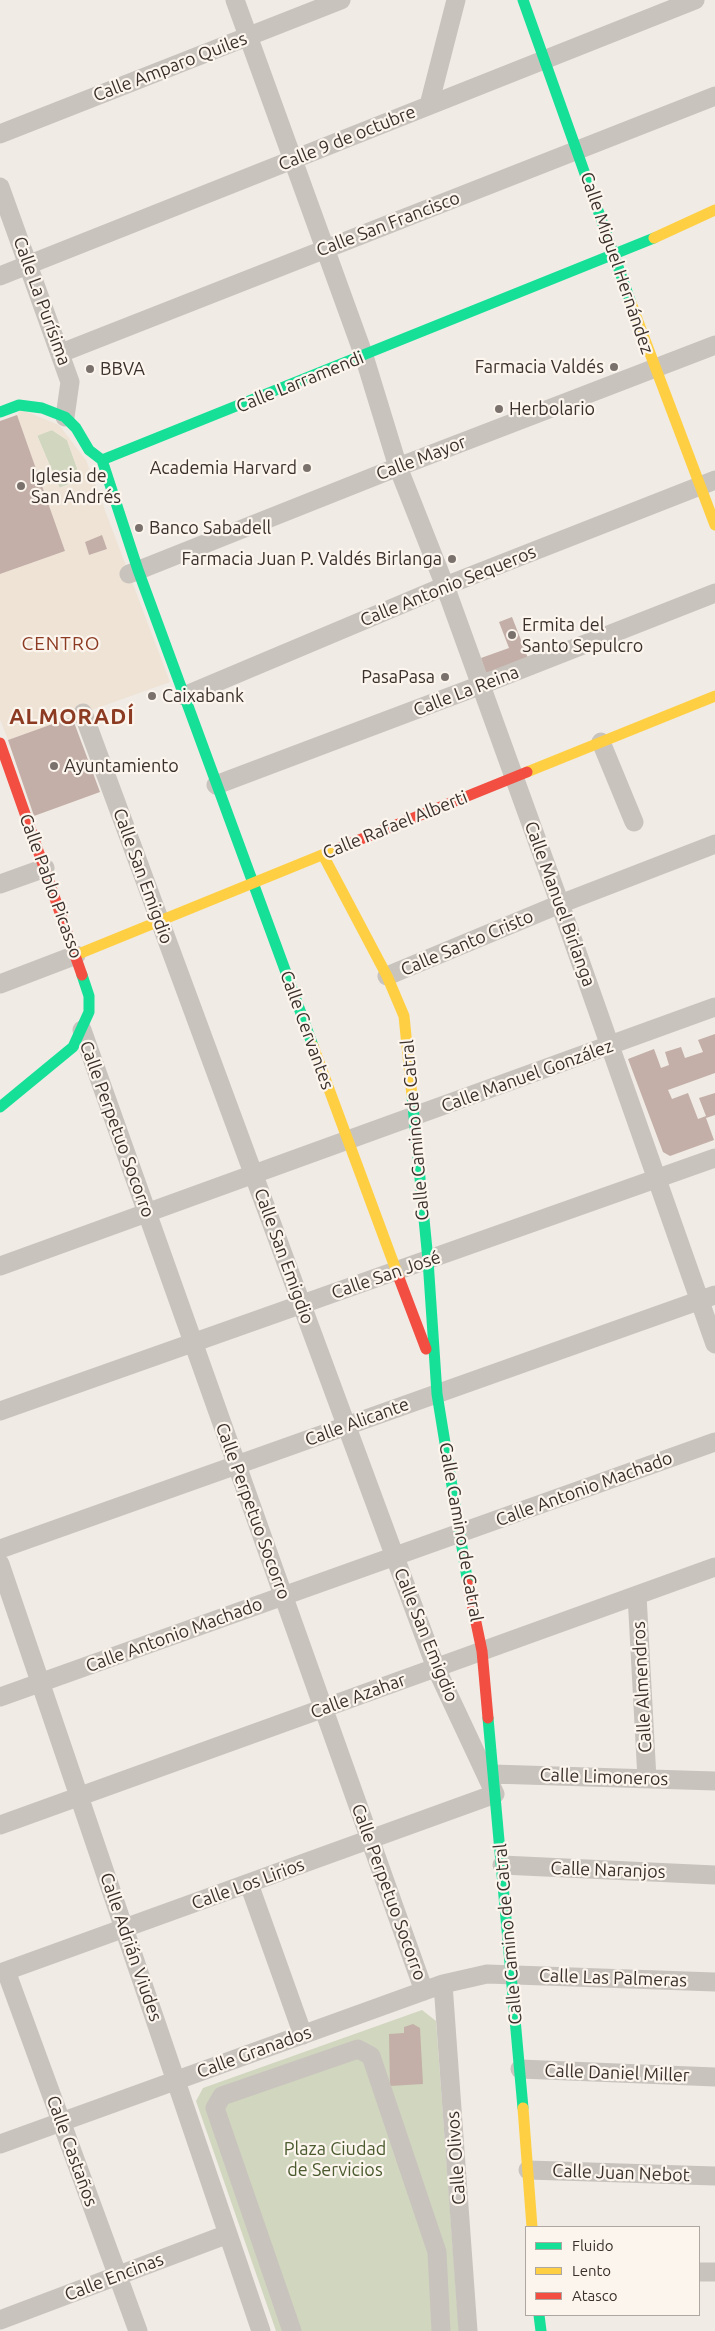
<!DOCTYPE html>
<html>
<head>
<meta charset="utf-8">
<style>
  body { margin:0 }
  #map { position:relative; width:715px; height:2331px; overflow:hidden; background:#f0ebe5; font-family:Ubuntu,sans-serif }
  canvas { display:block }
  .legend { position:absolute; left:525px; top:2226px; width:175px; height:90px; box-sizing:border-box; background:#fbf5ee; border:1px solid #aea6a0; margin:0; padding:6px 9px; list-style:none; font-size:15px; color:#3b302b }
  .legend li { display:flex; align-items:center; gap:10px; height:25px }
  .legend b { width:25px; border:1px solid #aea6a0 }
</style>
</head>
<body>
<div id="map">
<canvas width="715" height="2331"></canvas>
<ul class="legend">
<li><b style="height:6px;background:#16e098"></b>Fluido</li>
<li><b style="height:6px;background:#ffcf43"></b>Lento</li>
<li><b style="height:6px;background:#f24e42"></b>Atasco</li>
</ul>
</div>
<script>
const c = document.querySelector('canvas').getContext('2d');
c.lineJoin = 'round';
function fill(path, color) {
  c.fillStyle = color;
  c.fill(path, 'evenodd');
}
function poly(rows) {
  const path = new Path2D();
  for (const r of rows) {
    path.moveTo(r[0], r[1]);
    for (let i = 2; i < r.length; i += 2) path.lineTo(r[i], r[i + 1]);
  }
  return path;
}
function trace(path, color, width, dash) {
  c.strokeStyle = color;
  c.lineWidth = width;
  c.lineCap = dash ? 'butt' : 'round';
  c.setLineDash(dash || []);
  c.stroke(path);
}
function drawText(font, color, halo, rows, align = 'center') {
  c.font = font + ' Ubuntu,sans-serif';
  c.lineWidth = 4.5;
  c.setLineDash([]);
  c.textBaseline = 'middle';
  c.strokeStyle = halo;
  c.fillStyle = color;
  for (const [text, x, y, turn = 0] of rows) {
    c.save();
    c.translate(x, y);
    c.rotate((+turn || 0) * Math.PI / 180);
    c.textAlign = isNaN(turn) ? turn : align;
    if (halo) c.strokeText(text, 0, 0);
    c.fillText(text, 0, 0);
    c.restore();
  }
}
const green = poly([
  [52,430,67,440,81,479,59,488,37,435],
  [422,2010,436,2021,459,2331,276,2331,196,2101,203,2088]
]);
const plaza = poly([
  [20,409,59,425,86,460,170,682,8,740,0,719,0,574,65,551,17,416],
  [52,430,67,440,81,479,60,488,37,436],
  [102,536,107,549,89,555,85,542]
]);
const building = poly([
  [17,415,65,551,0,574,0,421],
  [102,535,107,549,89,555,85,542],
  [512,617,528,658,486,673,481,658,509,648,499,622],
  [72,717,100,792,34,816,8,740],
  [715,1034,715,1073,668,1090,672,1099,688,1093,698,1119,706,1116,699,1098,715,1093,715,1115,706,1118,714,1140,670,1156,663,1152,628,1059,654,1049,661,1068,669,1065,665,1052,681,1047,685,1058,703,1052,698,1040],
  [413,2024,420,2028,423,2084,390,2086,389,2034,404,2033,404,2027]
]);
const street = poly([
  [235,0,364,356,398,467,445,586,560,904,715,1344],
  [429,105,456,0],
  [0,134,341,0],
  [0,187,70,382,65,417],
  [0,276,695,0],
  [61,353,715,96],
  [129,574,398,467,715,345],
  [184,696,445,586,715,480],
  [601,742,634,822],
  [216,785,481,685,715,593],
  [0,884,45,868],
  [387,976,560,904,715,844],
  [0,984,76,955],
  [82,1030,424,1991],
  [0,1266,715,1007],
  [0,1411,715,1158],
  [0,1549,715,1295],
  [0,1564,261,2331],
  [637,1595,647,1779],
  [0,1697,715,1442],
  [493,1774,715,1781],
  [0,1825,715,1567],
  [502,1865,715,1875],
  [249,1884,303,2035],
  [6,1971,138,2331],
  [0,1973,495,1794,436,1668,83,713],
  [443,1984,468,2331],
  [520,2069,715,2077],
  [0,2144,443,1984,487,1974,715,1982],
  [528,2170,715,2176],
  [699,2272,715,2272],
  [0,2320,228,2234],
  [292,2331,215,2108,222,2096,358,2049,371,2056,437,2252,441,2331]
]);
const fast = poly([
  [523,0,631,303],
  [0,412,19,405,42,408,65,417,76,428,89,450,102,460],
  [102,460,138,570,313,1046],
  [102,460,654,238],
  [412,1096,428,1260,437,1394,468,1584],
  [0,1107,73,1047,89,1012,89,996,82,975],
  [488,1718,523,2108],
  [539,2315,541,2331]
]);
const slow = poly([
  [654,238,715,210],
  [631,303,715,525],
  [527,772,715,696],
  [323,855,387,976,404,1016,412,1096],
  [76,955,339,848],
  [313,1046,399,1278],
  [523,2108,532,2227]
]);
const jam = poly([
  [0,743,82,975],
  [339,848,527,772],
  [399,1278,426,1349],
  [468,1584,482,1651,488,1718]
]);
const markers = [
  [614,367,5,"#7a716c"],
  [90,369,5,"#7a716c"],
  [499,409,5,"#7a716c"],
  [307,468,5,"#7a716c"],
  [21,486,5,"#7a716c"],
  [139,528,5,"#7a716c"],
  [452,559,5,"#7a716c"],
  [512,635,5,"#7a716c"],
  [445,677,5,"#7a716c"],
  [152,696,5,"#7a716c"],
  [54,766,5,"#7a716c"]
];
const streetNames = [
  ["Calle Amparo Quiles",170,67,-21],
  ["Calle 9 de octubre",347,138,-22],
  ["Calle San Francisco",388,224,-21],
  ["Calle Miguel Hernández",617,263,71],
  ["Calle La Purísima",42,301,70],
  ["Calle Larramendi",300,382,-22],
  ["Calle Mayor",421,458,-21],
  ["Calle Antonio Sequeros",448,586,-22],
  ["Calle La Reina",466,691,-21],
  ["Calle Rafael Alberti",395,825,-22],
  ["Calle San Emigdio",143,876,70],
  ["Calle Pablo Picasso",51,886,70],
  ["Calle Manuel Birlanga",560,904,70],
  ["Calle Santo Cristo",467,943,-23],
  ["Calle Cervantes",307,1030,70],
  ["Calle Manuel González",527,1076,-20],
  ["Calle Perpetuo Socorro",117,1129,70],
  ["Calle Camino de Catral",415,1130,-95],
  ["Calle San Emigdio",284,1256,70],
  ["Calle San José",386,1275,-19],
  ["Calle Alicante",357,1422,-20],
  ["Calle Antonio Machado",584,1489,-20],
  ["Calle Perpetuo Socorro",253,1511,70],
  ["Calle Camino de Catral",461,1532,80],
  ["Calle Antonio Machado",174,1635,-20],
  ["Calle San Emigdio",426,1635,68],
  ["Calle Almendros",642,1687,-93],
  ["Calle Azahar",358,1696,-20],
  ["Calle Limoneros",604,1777,2],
  ["Calle Naranjos",608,1870,2],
  ["Calle Los Lirios",248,1884,-20],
  ["Calle Perpetuo Socorro",389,1892,70],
  ["Calle Camino de Catral",508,1934,-95],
  ["Calle Adrián Viudes",131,1947,71],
  ["Calle Las Palmeras",613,1978,2],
  ["Calle Granados",254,2052,-20],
  ["Calle Daniel Miller",617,2073,2],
  ["Calle Castaños",72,2151,70],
  ["Calle Olivos",456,2158,-94],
  ["Calle Juan Nebot",621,2173,2],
  ["Calle Encinas",114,2277,-21]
];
const poiNames = [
  ["Farmacia Valdés",604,367,"right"],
  ["BBVA",100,369],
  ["Herbolario",509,409],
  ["Academia Harvard",297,468,"right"],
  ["Iglesia de",31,476],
  ["San Andrés",31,497],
  ["Banco Sabadell",149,528],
  ["Farmacia Juan P. Valdés Birlanga",442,559,"right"],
  ["Ermita del",522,625],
  ["Santo Sepulcro",522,646],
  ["PasaPasa",435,677,"right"],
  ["Caixabank",162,696],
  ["Ayuntamiento",64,766]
];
const parkNames = [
  ["Plaza Ciudad",335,2149],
  ["de Servicios",335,2170]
];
const neighbourhoodNames = [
  ["CENTRO",61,644]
];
const districtNames = [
  ["ALMORADÍ",72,717]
];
fill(green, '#d1d6bf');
fill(plaza, '#eee3d5');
fill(building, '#c3afa7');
trace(street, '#c9c3be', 19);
trace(fast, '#16e098', 11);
trace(slow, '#ffcf43', 11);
trace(jam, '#f24e42', 11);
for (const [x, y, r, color] of markers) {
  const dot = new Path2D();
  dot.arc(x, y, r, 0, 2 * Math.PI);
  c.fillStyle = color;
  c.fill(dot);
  trace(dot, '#fbf5ee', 2);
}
drawText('18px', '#3b302b', '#fbf5ee', streetNames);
drawText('18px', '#3b302b', '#fbf5ee', poiNames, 'left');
drawText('18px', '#4a5a2e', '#fbf5ee', parkNames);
c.letterSpacing = '1px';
drawText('19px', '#8c3b22', '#fbf5ee', neighbourhoodNames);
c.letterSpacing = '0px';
c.letterSpacing = '1px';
drawText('bold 22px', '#8c3b22', '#fbf5ee', districtNames);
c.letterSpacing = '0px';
</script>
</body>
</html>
